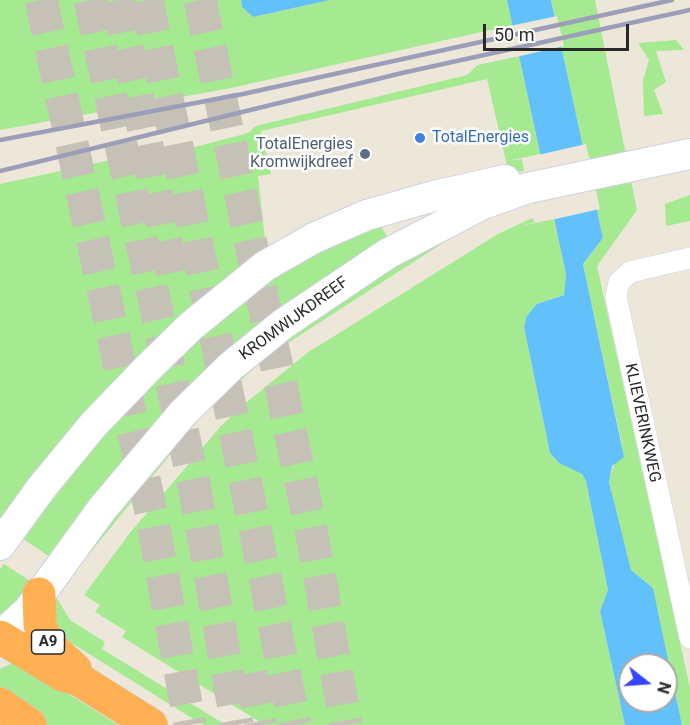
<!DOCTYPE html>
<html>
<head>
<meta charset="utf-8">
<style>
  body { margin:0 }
  #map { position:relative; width:690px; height:725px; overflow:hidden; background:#ede7da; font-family:Roboto,sans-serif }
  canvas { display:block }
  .north { position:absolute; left:618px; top:653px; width:60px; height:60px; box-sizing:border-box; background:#fff; border:2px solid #a9a9a9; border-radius:50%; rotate:107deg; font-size:16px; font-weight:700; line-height:24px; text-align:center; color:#292929 }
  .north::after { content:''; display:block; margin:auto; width:21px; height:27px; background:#3545ff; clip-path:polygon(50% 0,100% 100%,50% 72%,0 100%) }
  .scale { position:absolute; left:483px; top:24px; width:146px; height:27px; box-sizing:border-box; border:3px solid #292929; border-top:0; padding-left:8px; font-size:18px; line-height:21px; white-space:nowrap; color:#292929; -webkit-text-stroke:4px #fff; paint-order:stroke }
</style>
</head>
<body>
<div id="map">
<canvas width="690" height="725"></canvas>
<div class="north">N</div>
<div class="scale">50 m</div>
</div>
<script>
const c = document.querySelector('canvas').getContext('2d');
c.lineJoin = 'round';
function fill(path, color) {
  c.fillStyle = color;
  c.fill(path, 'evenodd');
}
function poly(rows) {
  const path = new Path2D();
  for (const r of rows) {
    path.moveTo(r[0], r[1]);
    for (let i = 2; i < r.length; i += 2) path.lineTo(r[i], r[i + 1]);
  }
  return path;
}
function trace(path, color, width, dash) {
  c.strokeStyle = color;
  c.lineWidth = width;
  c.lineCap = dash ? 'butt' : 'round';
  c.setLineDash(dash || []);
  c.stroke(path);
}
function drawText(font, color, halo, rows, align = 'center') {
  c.font = font + ' Roboto,sans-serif';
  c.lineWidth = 5;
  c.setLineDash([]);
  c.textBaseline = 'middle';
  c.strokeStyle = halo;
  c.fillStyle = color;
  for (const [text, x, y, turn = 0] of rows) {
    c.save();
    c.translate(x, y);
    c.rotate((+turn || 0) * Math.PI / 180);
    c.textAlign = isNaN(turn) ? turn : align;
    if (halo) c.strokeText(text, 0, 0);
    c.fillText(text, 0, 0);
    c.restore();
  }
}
const green = poly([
  [0,0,241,0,242,7,253,17,330,0,507,0,513,25,231,88,0,130],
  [551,0,595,0,637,210,597,266,690,688,690,725,682,725,653,588,631,570,612,498,609,478,622,445,583,264,603,238],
  [676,40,684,50,656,51,666,82,654,90,663,114,644,116,643,80,649,60,638,43],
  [519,56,540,154,507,161,522,159,524,171,509,174,487,79,261,131,271,174,258,176,267,258,79,419,0,518,0,184,115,159,140,155,157,157,248,133,256,126,467,75,478,65],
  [690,195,690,221,666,226,665,204],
  [532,218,535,222,521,226,554,219,566,274,564,295,537,304,524,327,550,453,559,463,583,474,586,481,608,590,600,611,625,725,265,725,122,637,126,631,95,612,100,605,84,595,129,534,221,426,242,406,307,353,498,234],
  [377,219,388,238,315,287,56,561,22,538,131,402,253,282],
  [471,225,266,357,199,419,81,564,72,557,216,387,448,228],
  [4,564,38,586,6,614,0,614,0,569],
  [50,594,58,600,70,620,105,642,102,649,226,725,203,725,70,642,58,632],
  [13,663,48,681,118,725,43,725,0,696,0,669]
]);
const water = poly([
  [241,0,330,0,253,17,242,7],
  [507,0,551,0,603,238,583,264,624,457,612,466,609,482,631,570,653,588,682,725,625,725,600,611,608,590,586,481,582,474,559,463,550,453,524,327,527,316,537,304,564,295,566,274],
  [630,665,666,665,666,701,630,701]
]);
const pier = poly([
  [557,16,564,46,516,57,510,26],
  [586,144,600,209,551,220,538,155]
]);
const motorwayTunnel = poly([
  [41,0,151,512,190,725],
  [90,0,196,495,237,725],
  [118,0,175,287],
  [147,0,295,725],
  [200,0,312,535,346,725],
  [251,673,261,725]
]);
const minor = poly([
  [690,258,630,272,619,282,616,297,690,638]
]);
const secondary = poly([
  [0,545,42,487,94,424,147,369,191,326,265,266,314,238,367,215,434,196,505,180],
  [0,636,28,611,102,509,183,413,230,367,283,324,387,254,483,204,528,188,690,154]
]);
const motorway = poly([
  [39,594,40,625,44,636,54,650,75,669],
  [0,637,63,675,78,679,151,725],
  [0,704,30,725]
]);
const rail = poly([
  [0,140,243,94,672,0],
  [0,171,402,73,690,10]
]);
const markers = [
  [420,138,6,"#3f7fe0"],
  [365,154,6,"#5c6f8a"]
];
const shields = [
  [48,642,33]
];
const shieldNames = [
  ["A9",48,642]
];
const shopNames = [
  ["TotalEnergies",432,138]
];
const serviceNames = [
  ["TotalEnergies",353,145],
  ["Kromwijkdreef",353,163]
];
const streetNames = [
  ["KROMWIJKDREEF",294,319,-36],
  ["KLIEVERINKWEG",642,423,78]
];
fill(green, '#a5ea90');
fill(water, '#62c1fa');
fill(pier, '#ede7da');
trace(motorwayTunnel, '#c6c1b7', 33, [33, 16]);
trace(minor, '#cfd1e4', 22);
trace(secondary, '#cfd1e4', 32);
trace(motorway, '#ccc', 34);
trace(minor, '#fff', 21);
trace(secondary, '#fff', 30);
trace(motorway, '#ffb053', 33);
trace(rail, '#9c9db6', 4.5);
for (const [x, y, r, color] of markers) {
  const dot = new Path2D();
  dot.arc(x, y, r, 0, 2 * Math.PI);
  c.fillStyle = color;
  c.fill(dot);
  trace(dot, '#fff', 2);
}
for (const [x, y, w] of shields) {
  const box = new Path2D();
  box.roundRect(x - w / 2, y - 12, w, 24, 4.5);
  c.fillStyle = '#fff';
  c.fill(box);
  trace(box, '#292929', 1.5);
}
drawText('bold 15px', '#292929', null, shieldNames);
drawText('16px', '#366cbe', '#fff', shopNames, 'left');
drawText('16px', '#4e5e75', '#fff', serviceNames, 'right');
drawText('16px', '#292929', '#fff', streetNames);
</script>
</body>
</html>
